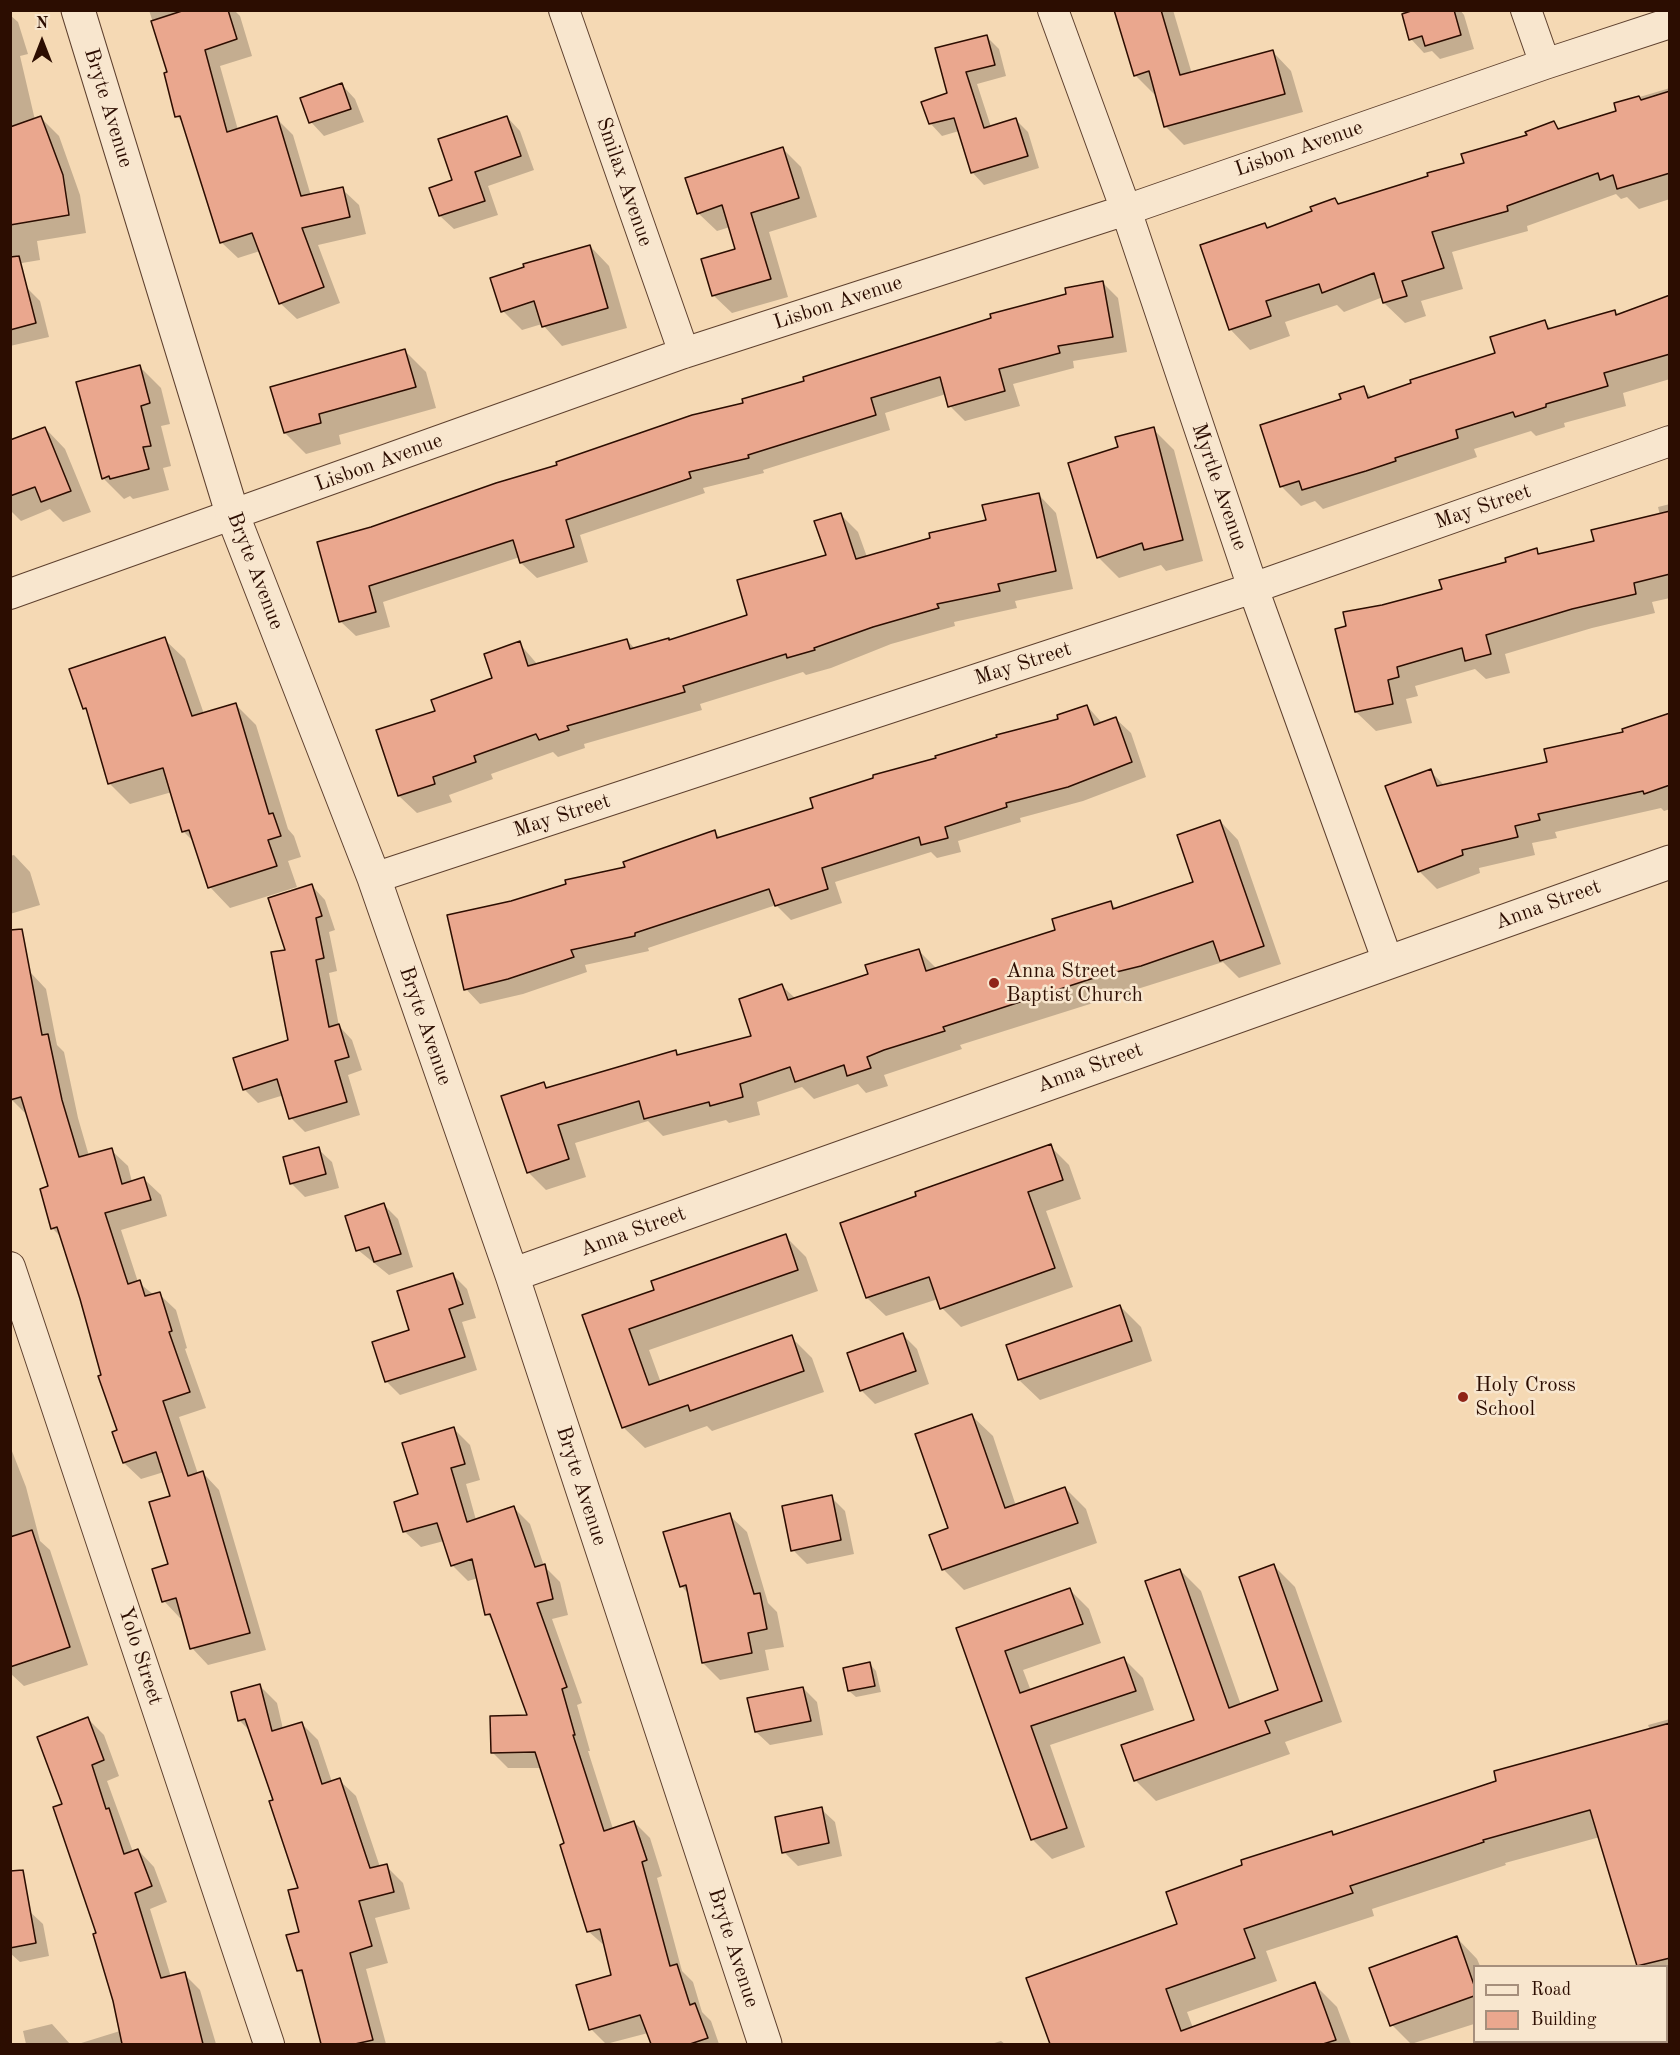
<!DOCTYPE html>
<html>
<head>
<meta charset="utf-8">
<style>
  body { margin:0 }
  #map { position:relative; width:1680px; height:2055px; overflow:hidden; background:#f5d9b4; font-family:"Old Standard TT",serif }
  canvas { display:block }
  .frame { position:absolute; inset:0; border:12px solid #2c0d01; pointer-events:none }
  .legend { position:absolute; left:1473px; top:1965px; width:195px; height:78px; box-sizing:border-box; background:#f8e6ce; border:2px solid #a68f7c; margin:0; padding:8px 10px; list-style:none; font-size:18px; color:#2c0d01 }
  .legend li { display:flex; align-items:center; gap:12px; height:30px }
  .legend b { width:30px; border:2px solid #a68f7c }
  .north { position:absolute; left:12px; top:12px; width:60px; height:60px; -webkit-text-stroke:4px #f8e6ce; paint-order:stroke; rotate:0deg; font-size:16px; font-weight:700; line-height:24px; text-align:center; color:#2c0d01 }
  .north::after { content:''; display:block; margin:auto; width:21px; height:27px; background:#2c0d01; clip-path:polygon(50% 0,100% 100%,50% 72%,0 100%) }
</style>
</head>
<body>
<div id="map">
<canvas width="1680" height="2055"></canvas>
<div class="frame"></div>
<ul class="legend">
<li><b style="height:8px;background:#f8e6ce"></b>Road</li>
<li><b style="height:16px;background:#eaa78e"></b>Building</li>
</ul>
<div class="north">N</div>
</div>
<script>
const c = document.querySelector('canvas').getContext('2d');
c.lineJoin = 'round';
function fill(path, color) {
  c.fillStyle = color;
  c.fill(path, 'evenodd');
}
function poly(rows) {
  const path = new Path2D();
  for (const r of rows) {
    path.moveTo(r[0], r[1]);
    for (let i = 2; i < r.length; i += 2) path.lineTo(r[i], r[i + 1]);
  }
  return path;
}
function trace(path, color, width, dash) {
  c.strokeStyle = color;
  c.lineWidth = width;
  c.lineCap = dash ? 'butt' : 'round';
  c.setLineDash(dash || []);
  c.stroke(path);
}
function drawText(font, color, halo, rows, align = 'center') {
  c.font = font + ' "Old Standard TT",serif';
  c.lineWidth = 5;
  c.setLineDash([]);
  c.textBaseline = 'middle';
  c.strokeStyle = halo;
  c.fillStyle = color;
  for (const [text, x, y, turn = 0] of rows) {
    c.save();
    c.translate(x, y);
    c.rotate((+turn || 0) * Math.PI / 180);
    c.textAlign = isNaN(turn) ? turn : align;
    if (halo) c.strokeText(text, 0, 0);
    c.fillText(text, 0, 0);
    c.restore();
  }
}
const shadow = poly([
  [149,10,234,10,240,16,252,56,220,66,238,130,276,118,293,135,311,196,342,189,359,205,366,234,318,245,340,303,297,319,280,303,260,251,238,258,221,242,184,124,177,116,169,74],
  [1173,10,1192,74,1273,52,1291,71,1303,112,1184,145,1165,126,1157,93,1154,94,1135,75,1115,11],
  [1402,10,1460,10,1464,15,1474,49,1440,59,1432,51,1424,53,1411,39],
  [10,15,18,22,28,54,20,56,35,120,41,118,59,136,80,195,86,233,37,241,40,260,10,265],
  [987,37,999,49,1006,76,977,84,991,127,1016,120,1028,132,1039,168,984,185,972,172,959,131,942,136,930,123],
  [342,85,355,99,364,122,324,136,311,122],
  [1670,88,1670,199,1639,209,1627,197,1621,199,1616,194,1527,226,1528,231,1452,252,1463,289,1421,301,1426,316,1405,323,1384,303,1383,297,1344,312,1337,305,1285,322,1290,336,1250,350,1230,329,1265,225,1269,229,1314,212,1335,199,1341,205,1466,164,1554,123,1561,130,1618,112,1616,104],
  [507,117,520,131,534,170,488,186,498,215,454,229,440,216,454,181],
  [782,148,801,167,817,217,769,232,788,297,732,313,713,295,737,250,730,227,717,231,698,213],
  [590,246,609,266,627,328,562,346,542,324,522,330,503,311],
  [1103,283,1118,298,1127,352,1073,361,1074,368,1013,384,1020,406,965,421,950,406,946,394,885,413,890,430,763,470,764,473,703,488,705,493,580,535,588,562,537,578,521,563,520,557,383,602,390,627,356,636,340,621,371,529],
  [26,287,40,301,49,337,10,346,10,291],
  [1670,297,1670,379,1623,393,1626,406,1564,423,1565,427,1536,436,1531,431,1474,449,1477,457,1323,509,1315,501,1301,506,1281,486,1343,400,1363,388,1373,398,1497,354,1545,322,1552,330,1615,311,1619,316],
  [405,351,426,372,436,408,339,435,341,444,306,454,285,433],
  [140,367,161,388,170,424,161,426,171,466,163,468,169,490,133,499,130,496,124,499,103,478],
  [45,428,65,449,91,512,63,522,50,509,21,521,10,510,10,442],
  [1153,429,1174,450,1203,561,1166,571,1161,565,1119,578,1098,557,1119,448],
  [1039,495,1056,513,1073,589,1015,601,1017,608,954,622,955,626,891,644,831,668,806,675,803,672,700,704,702,710,584,744,585,748,558,757,553,752,491,774,493,779,449,795,452,802,417,813,399,796,437,712,494,679,519,643,538,665,627,640,635,649,670,641,749,616,828,556,840,514,858,532,867,557,987,522],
  [1670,504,1670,598,1652,602,1655,613,1592,628,1505,654,1510,673,1486,679,1475,669,1415,686,1418,696,1406,699,1412,723,1376,731,1356,712,1348,627,1382,607,1444,590,1536,550,1541,555,1596,542,1660,515,1658,507],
  [164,639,185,659,204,714,235,704,256,725,288,829,294,836,301,857,288,861,297,887,230,908,210,887,195,843,183,831,172,792,130,804,109,783,89,713,84,708],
  [1087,706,1102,723,1116,719,1131,733,1146,777,1083,801,1020,818,1021,822,958,841,961,852,937,858,931,852,835,882,842,903,791,920,776,905,648,948,649,951,585,965,587,972,523,994,480,1004,466,989,511,902,627,868,715,832,721,839,815,809,938,759,1060,720],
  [1670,715,1670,809,1664,811,1661,808,1555,832,1557,838,1532,843,1535,855,1479,868,1480,873,1437,889,1419,871,1430,771,1445,786,1548,763],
  [1220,821,1238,840,1281,964,1239,978,1223,962,960,1045,962,1049,884,1075,888,1086,866,1093,858,1084,814,1099,802,1087,757,1102,760,1115,729,1123,726,1120,663,1136,648,1121,575,1143,586,1177,546,1190,528,1172,543,1084,549,1089,676,1052,680,1056,753,1037,782,986,796,999,870,975,919,951,937,969,1057,931,1110,903,1117,909,1195,883],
  [14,855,30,872,40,905,10,914,10,856],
  [312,886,325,900,335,930,329,932,337,971,329,973,339,1026,352,1040,362,1070,348,1075,360,1115,305,1132,291,1118,284,1095,258,1103,244,1089,290,1041,287,951],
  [30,972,46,989,57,1045,64,1052,78,1118,89,1156,111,1150,128,1166,132,1182,144,1179,161,1195,167,1216,121,1230,138,1282,154,1295,159,1294,176,1310,187,1348,185,1349,206,1408,179,1417,198,1474,203,1473,219,1490,266,1650,208,1665,192,1648,183,1617,180,1618,164,1601,170,1565,172,1497,164,1472,141,1479,124,1463,119,1431,62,1238,52,1228,50,1187,28,1116,11,1099],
  [1050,1146,1069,1165,1081,1199,1046,1211,1073,1287,961,1327,942,1308,938,1299,886,1316,867,1298],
  [318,1149,332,1162,339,1188,305,1197,291,1183],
  [384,1205,398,1219,413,1267,389,1275,358,1250,347,1217],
  [785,1236,806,1257,818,1291,649,1350,661,1383,791,1337,812,1358,824,1392,712,1431,707,1426,645,1448,624,1428,584,1316,656,1291],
  [453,1275,467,1289,476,1318,462,1322,477,1370,400,1395,386,1381,411,1331],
  [1120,1306,1141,1327,1152,1361,1040,1400,1019,1380,1007,1346],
  [903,1335,917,1349,929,1384,875,1404,861,1390],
  [972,1416,993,1436,1016,1506,1065,1488,1086,1509,1097,1543,964,1590,943,1569],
  [454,1429,470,1445,480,1480,466,1484,476,1520,514,1508,530,1524,544,1566,560,1582,568,1615,552,1619,582,1703,577,1705,590,1751,588,1751,613,1829,634,1822,650,1838,662,1876,657,1878,682,1971,693,1982,702,2012,711,2021,719,2044,652,2044,648,2033,606,2044,591,2029,613,1976,606,1947,588,1931,566,1844,542,1768,508,1768,492,1752,529,1717,494,1622,487,1614,478,1578,468,1581,452,1565,444,1541,421,1547,405,1532],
  [10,1446,26,1487,40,1541,50,1550,88,1665,24,1686,10,1673],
  [831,1497,845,1511,854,1554,807,1564,793,1550],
  [729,1515,747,1532,768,1603,777,1612,784,1647,765,1650,769,1670,720,1680,703,1663,689,1594,681,1586],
  [1274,1566,1295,1587,1342,1722,1285,1742,1290,1754,1156,1801,1135,1780,1195,1721,1180,1570,1201,1591,1241,1705,1280,1691],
  [1070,1590,1089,1609,1101,1643,1023,1670,1031,1691,1124,1659,1143,1678,1154,1710,1050,1745,1085,1847,1052,1859,1033,1840,958,1629],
  [870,1664,876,1671,881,1692,856,1697,849,1691],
  [260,1686,277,1703,283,1729,301,1723,318,1740,332,1782,339,1780,356,1796,380,1867,386,1866,403,1883,410,1909,375,1918,388,1963,366,1969,386,2044,322,2044,306,1978,298,1970,300,1889,251,1732,239,1720],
  [803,1688,817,1702,823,1735,770,1745,756,1732],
  [88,1719,104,1735,119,1776,107,1781,133,1852,138,1850,154,1867,167,1902,150,1909,171,1977,184,1974,200,1990,216,2044,78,2044,120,2031,64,1805],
  [1670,1719,1670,1988,1666,1989,1666,1966,1639,1966,1600,1837,1505,1863,1506,1865,1372,1909,1374,1916,1266,1951,1277,1981,1187,2012,1193,2028,1314,1984,1337,2007,1351,2044,1052,2044,1028,1979,1179,1925,1332,1833,1335,1836,1650,1730,1648,1725],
  [821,1809,835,1822,842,1856,798,1866,784,1852],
  [29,1911,43,1924,49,1956,20,1962,10,1953,10,1914],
  [1457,1938,1477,1959,1480,1966,1474,1966,1474,2024,1411,2044,1392,2025],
  [52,2024,70,2044,26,2044,23,2031],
  [1668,2039,1670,2044,1647,2044,1666,2042],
  [1001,2041,1005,2044,991,2044]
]);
const building = poly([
  [185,10,228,10,237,39,205,50,227,132,277,116,301,196,343,187,350,217,302,228,324,287,279,304,252,233,220,243,180,116,175,117,164,73,167,72,151,21,185,10],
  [1114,10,1161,10,1180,75,1273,50,1285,94,1164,127,1149,71,1134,76,1114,10],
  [1414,10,1454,10,1461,35,1425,46,1422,36,1409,40,1402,14,1414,10],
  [987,35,995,65,966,72,984,128,1016,118,1028,156,971,173,954,118,929,124,921,102,947,93,935,48,987,35],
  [342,83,351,109,309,123,300,98,342,83],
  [1670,91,1670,173,1617,189,1613,175,1600,180,1598,173,1507,206,1508,211,1432,232,1444,268,1402,281,1407,296,1383,303,1374,273,1322,293,1319,284,1266,301,1271,316,1229,330,1200,245,1265,223,1267,228,1312,211,1310,207,1335,198,1338,204,1428,176,1427,173,1464,163,1461,154,1527,135,1525,132,1554,121,1558,129,1616,111,1614,103,1639,96,1641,100,1670,91],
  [41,116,63,175,69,215,10,225,10,127,41,116],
  [507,116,521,156,475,172,485,201,439,216,429,188,452,180,438,139,507,116],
  [783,147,799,198,751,213,771,279,712,296,701,259,735,249,722,205,697,214,685,178,783,147],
  [590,245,608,308,542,327,534,301,501,312,490,278,524,267,523,264,590,245],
  [19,256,36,323,10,330,10,257,19,256],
  [1103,281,1113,337,1058,346,1060,353,999,369,1005,391,948,407,940,377,871,398,876,415,748,455,749,458,689,472,691,478,566,520,574,547,520,563,513,540,369,586,376,612,339,622,317,542,371,527,496,483,557,465,556,462,692,415,743,403,742,399,804,381,803,377,991,318,990,314,1066,294,1065,288,1103,281],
  [1670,295,1670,354,1604,373,1608,386,1546,404,1546,407,1515,417,1513,412,1456,430,1458,438,1395,458,1396,461,1366,471,1302,490,1299,481,1280,487,1260,425,1341,399,1339,394,1364,386,1368,398,1411,383,1410,380,1495,353,1490,337,1545,320,1548,329,1615,310,1616,315,1670,295],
  [405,349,416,387,319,414,321,423,284,433,270,387,405,349],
  [140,365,150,403,141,406,151,446,143,447,149,469,110,479,109,476,102,479,76,382,140,365],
  [45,427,71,491,41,502,35,487,10,496,10,440,45,427],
  [1154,427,1183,540,1144,550,1142,543,1097,558,1068,463,1118,447,1115,437,1154,427],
  [1039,493,1056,571,998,584,1000,591,937,604,939,608,873,627,814,648,815,650,787,658,786,654,683,686,685,692,567,726,569,730,539,740,536,734,474,756,476,762,433,777,435,784,398,796,376,730,435,711,431,700,492,678,484,654,520,641,528,666,627,639,630,649,669,638,669,640,747,615,737,580,826,555,814,521,841,513,856,559,930,538,929,533,986,520,982,505,1039,493],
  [1670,511,1670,574,1634,583,1636,594,1572,609,1486,635,1491,654,1465,661,1462,648,1397,667,1399,677,1388,680,1393,704,1355,712,1335,629,1346,626,1343,612,1382,605,1442,589,1439,580,1506,562,1505,558,1537,548,1538,554,1594,541,1591,530,1670,511],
  [165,637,192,716,236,703,269,814,273,813,281,836,268,840,277,866,208,888,189,830,182,832,163,768,108,784,86,708,83,709,69,669,165,637],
  [1087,705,1094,725,1116,717,1132,762,1068,787,1006,803,1007,807,945,827,948,838,921,845,919,837,822,868,828,889,775,906,769,889,635,933,635,936,571,950,574,957,508,979,464,990,447,915,511,901,566,884,565,880,625,867,623,862,715,830,717,838,813,808,810,798,873,778,873,775,936,758,935,756,997,737,996,735,1058,719,1057,715,1087,705],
  [1670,713,1670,785,1644,794,1643,791,1538,814,1540,820,1515,826,1518,837,1462,850,1463,855,1418,872,1385,786,1431,769,1437,786,1547,762,1544,749,1623,732,1622,729,1670,713],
  [1220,820,1264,946,1220,961,1213,941,1141,966,1100,976,943,1027,945,1031,884,1050,867,1057,871,1068,847,1076,844,1065,795,1082,790,1067,740,1084,743,1097,710,1106,709,1102,644,1119,639,1101,558,1125,569,1159,527,1173,501,1096,544,1082,546,1088,676,1050,677,1055,751,1036,739,999,782,984,788,1000,868,974,865,965,919,949,926,971,1055,930,1052,919,1111,901,1113,909,1193,882,1177,835,1220,820],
  [312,884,322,916,316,918,324,958,316,960,329,1027,339,1024,349,1057,335,1061,347,1102,289,1119,277,1079,243,1090,233,1058,288,1040,271,952,285,950,268,898,312,884],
  [22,929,42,1035,48,1034,62,1100,79,1157,112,1148,122,1184,144,1177,151,1200,105,1213,128,1284,140,1280,145,1296,160,1292,172,1331,169,1332,190,1392,163,1401,188,1476,203,1471,250,1633,190,1649,176,1598,162,1602,152,1569,168,1564,149,1502,170,1496,156,1452,123,1463,112,1432,117,1430,98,1376,101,1375,80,1299,57,1227,51,1229,40,1189,48,1186,21,1097,10,1100,10,930,22,929],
  [1051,1144,1063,1180,1028,1192,1055,1268,940,1309,929,1277,866,1298,840,1223,916,1196,915,1192,1051,1144],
  [319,1147,326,1174,290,1184,283,1157,319,1147],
  [384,1203,401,1254,374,1262,369,1247,356,1251,345,1216,384,1203],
  [786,1234,798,1270,629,1329,649,1385,792,1335,804,1371,690,1411,688,1405,622,1428,582,1315,654,1290,651,1281,786,1234],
  [453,1273,463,1304,449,1309,465,1357,385,1382,372,1342,409,1330,397,1291,453,1273],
  [1120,1305,1132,1341,1018,1380,1006,1345,1120,1305],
  [903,1333,916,1371,860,1391,847,1353,903,1333],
  [972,1414,1005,1508,1065,1487,1078,1523,942,1570,929,1535,948,1528,915,1434,972,1414],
  [454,1427,465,1464,451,1468,467,1522,514,1506,535,1567,545,1564,553,1599,537,1603,567,1687,562,1689,575,1735,573,1735,604,1831,634,1821,647,1860,642,1862,670,1966,677,1964,690,2005,695,2003,708,2038,690,2044,651,2044,640,2015,589,2030,576,1985,611,1975,600,1929,587,1932,560,1845,564,1843,535,1752,491,1753,490,1716,527,1715,490,1614,485,1615,472,1559,451,1566,437,1523,403,1532,394,1502,418,1494,402,1443,454,1427],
  [832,1495,841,1540,791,1551,782,1506,832,1495],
  [730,1513,754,1594,760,1593,767,1629,748,1633,752,1653,702,1663,686,1585,680,1587,663,1532,730,1513],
  [32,1530,70,1647,10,1667,10,1537,32,1530],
  [1274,1564,1322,1701,1265,1721,1270,1733,1134,1781,1121,1745,1194,1720,1145,1581,1180,1569,1229,1708,1278,1690,1239,1577,1274,1564],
  [1070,1588,1083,1624,1005,1651,1020,1693,1124,1657,1136,1691,1031,1726,1067,1828,1031,1840,956,1628,1070,1588],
  [870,1662,875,1686,848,1691,843,1668,870,1662],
  [260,1684,272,1731,302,1722,322,1784,340,1778,370,1868,387,1864,394,1892,359,1901,372,1946,350,1953,373,2040,355,2044,321,2044,302,1970,297,1971,286,1935,299,1932,288,1890,298,1888,269,1801,273,1800,245,1719,238,1721,231,1692,260,1684],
  [803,1687,811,1721,755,1732,747,1698,803,1687],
  [88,1717,104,1760,92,1765,106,1809,109,1808,124,1854,138,1849,152,1886,135,1893,161,1978,185,1972,203,2044,122,2044,113,2001,93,1934,96,1933,53,1807,62,1804,37,1737,88,1717],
  [1670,1723,1670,1958,1637,1966,1590,1810,1483,1840,1484,1842,1350,1886,1353,1893,1244,1929,1255,1958,1166,1989,1181,2031,1315,1982,1336,2040,1323,2044,1050,2044,1026,1978,1177,1924,1166,1892,1242,1865,1241,1860,1332,1831,1333,1835,1496,1781,1494,1771,1670,1723],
  [822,1807,829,1843,782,1853,775,1817,822,1807],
  [23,1870,36,1943,10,1948,10,1871,23,1870],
  [1457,1936,1474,1985,1474,1996,1390,2026,1369,1968,1457,1936]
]);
const minor = poly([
  [564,10,684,353],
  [1053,10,1126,210,1253,588,1388,962],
  [1526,10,1545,64],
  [10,594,684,353,1126,210,1545,64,1670,23],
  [374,878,1253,588,1670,441],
  [10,1267,269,2044]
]);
const tertiary = poly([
  [78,10,233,516,374,878,512,1275,765,2044],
  [512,1275,1670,862]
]);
const markers = [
  [994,983,6,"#8f2418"],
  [1463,1397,6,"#8f2418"]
];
const streetNames = [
  ["Bryte Avenue",108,108,73],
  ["Lisbon Avenue",1299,149,-19],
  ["Smilax Avenue",624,182,71],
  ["Lisbon Avenue",838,303,-18],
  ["Lisbon Avenue",379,463,-20],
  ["Myrtle Avenue",1219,487,71],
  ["May Street",1483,507,-19],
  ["Bryte Avenue",255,571,69],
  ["May Street",1023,664,-18],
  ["May Street",562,816,-18],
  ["Anna Street",1548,905,-20],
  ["Bryte Avenue",425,1026,71],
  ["Anna Street",1090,1068,-20],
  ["Anna Street",633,1232,-20],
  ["Bryte Avenue",581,1486,72],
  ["Yolo Street",140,1656,72],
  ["Bryte Avenue",733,1948,72]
];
const poiNames = [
  ["Anna Street",1006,971],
  ["Baptist Church",1006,995],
  ["Holy Cross",1475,1385],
  ["School",1475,1409]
];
fill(shadow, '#0003');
fill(building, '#eaa78e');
trace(building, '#2c0d01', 1.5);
trace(minor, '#5e402e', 32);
trace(tertiary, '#5e402e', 35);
trace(minor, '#f8e6ce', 30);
trace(tertiary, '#f8e6ce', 33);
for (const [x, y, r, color] of markers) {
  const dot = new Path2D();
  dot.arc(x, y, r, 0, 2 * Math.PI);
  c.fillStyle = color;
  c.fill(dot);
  trace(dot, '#f8e6ce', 2);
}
drawText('21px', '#2c0d01', '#f8e6ce', streetNames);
drawText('21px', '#2c0d01', '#f8e6ce', poiNames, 'left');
</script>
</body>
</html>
